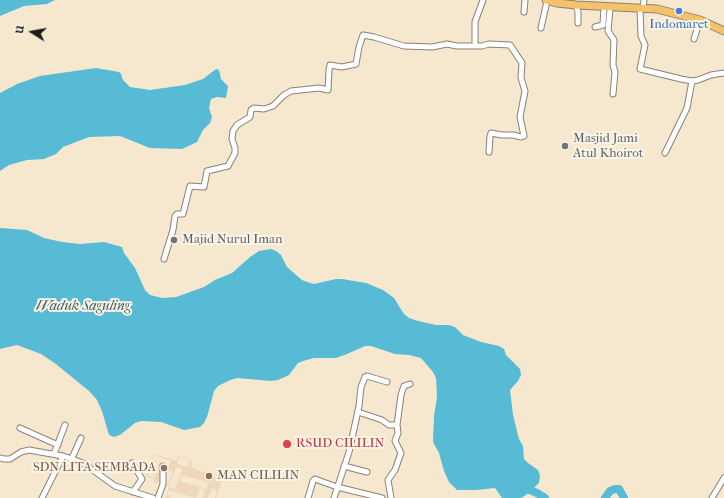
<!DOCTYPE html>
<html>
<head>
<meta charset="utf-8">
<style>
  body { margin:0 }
  #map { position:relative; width:724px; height:498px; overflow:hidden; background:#f6e7cf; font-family:"IM FELL French Canon",serif }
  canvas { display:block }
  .north { position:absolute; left:12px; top:12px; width:40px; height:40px; -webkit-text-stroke:3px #fcf5e5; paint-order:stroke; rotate:281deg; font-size:11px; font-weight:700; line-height:16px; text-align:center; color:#1c1c1c }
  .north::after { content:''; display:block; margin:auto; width:14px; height:18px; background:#1c1c1c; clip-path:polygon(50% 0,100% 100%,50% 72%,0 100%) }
</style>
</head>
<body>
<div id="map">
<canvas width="724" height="498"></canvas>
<div class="north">U</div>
</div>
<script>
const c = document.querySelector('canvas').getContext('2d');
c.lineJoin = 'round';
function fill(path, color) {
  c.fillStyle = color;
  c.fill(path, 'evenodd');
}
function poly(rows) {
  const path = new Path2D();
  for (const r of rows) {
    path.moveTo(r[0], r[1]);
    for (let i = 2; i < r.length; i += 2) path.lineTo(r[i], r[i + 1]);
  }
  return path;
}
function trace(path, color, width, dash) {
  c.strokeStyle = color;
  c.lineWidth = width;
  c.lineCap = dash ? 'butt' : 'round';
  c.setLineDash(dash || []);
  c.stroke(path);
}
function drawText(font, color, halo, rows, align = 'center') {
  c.font = font + ' "IM FELL French Canon",serif';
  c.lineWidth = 4;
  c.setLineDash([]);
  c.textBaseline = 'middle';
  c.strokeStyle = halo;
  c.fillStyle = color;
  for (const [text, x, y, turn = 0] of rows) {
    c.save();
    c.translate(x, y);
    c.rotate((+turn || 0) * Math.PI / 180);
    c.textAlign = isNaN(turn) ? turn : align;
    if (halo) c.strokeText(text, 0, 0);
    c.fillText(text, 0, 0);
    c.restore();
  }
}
const built = poly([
  [155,454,176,461,178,456,190,459,192,461,191,467,222,480,216,498,215,498,217,490,212,488,208,498,203,498,205,490,200,488,196,498,169,490,167,496,172,498,166,498,169,485,153,482,154,479,146,476],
  [155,455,171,461,169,466,153,460],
  [179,457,190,460,188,467,177,464],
  [152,461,159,463,154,478,148,475],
  [176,467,182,469,175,489,169,487],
  [167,470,173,471,169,484,163,482],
  [181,475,208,482,207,489,180,481]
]);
const water = poly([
  [0,0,55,0,47,4,24,6,0,16],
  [96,68,119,72,121,74,123,80,130,87,150,90,185,85,203,79,216,69,219,70,221,79,228,86,226,98,217,97,211,99,209,108,212,117,210,123,203,130,197,142,182,149,150,148,120,136,89,137,63,147,56,154,44,159,27,160,9,165,0,171,0,93,17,84,40,76],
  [0,228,27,230,44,238,62,242,80,244,104,242,122,247,124,253,135,268,145,290,150,295,162,298,176,297,204,287,215,280,232,273,250,257,259,251,271,249,276,251,281,255,287,267,302,280,307,282,314,284,336,279,342,279,366,283,383,290,394,298,404,314,409,318,418,321,436,325,449,325,455,327,463,335,481,342,499,346,504,349,506,355,520,369,521,375,518,381,510,390,513,415,519,439,523,446,524,459,528,463,538,470,540,476,539,483,526,495,521,498,502,498,495,488,476,490,457,490,449,482,444,471,439,453,433,442,434,416,437,397,436,378,433,372,421,358,409,355,395,354,371,346,365,346,347,354,336,358,314,358,303,361,298,363,289,375,278,380,271,381,237,378,230,380,218,386,214,391,207,417,204,423,200,427,184,430,161,422,141,421,135,423,120,435,114,437,109,435,102,411,97,400,89,391,56,364,41,354,17,345,0,349]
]);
const river = poly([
  [522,485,525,488,537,493,545,498],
  [605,498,610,491,615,489,619,489,624,498]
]);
const minor = poly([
  [576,5,578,12,578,23],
  [610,8,608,31,614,40,613,65,615,72,613,94],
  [640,8,641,36,645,45,640,69,681,79,692,81,698,80,711,75,724,73],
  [643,8,644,0],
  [524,12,525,0],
  [595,27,603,25,604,7],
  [541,28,547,1],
  [694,39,700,20],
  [475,46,482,46,489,44,510,45,522,63,521,78,525,91,520,117,524,136,521,137,513,135,502,135,491,133,490,136,489,152],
  [665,153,687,108,692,81],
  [164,259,173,230,175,216,177,214,183,214,190,186,204,187,207,171,228,166,235,153,235,148,232,139,233,131,237,125,250,117,251,110,254,108,264,109,273,106,284,95,291,91,319,88,328,90,329,70,330,65,342,67,356,64,359,47,363,35,374,37,404,46,432,47,447,44,457,46,475,46,475,22,483,0],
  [358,412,382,420,389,425,397,425],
  [20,428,58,445],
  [54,454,65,425],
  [0,458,4,459,10,459,21,452,29,450,63,456,83,463,115,486,153,498],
  [72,458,81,438],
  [132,463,142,479,133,492],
  [344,466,367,472],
  [42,498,63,456],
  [158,498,163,484,163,466],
  [308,498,313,481,315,479,337,487,382,498],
  [334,498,349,452,359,406,361,387,365,377,367,376,387,382],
  [391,498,388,480,395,470,401,453,395,441,398,433,397,425,401,395,404,386,410,384],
  [712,498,724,478]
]);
const major = poly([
  [546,0,557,3,576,5,657,9,700,20,724,31]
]);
const markers = [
  [679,11,4,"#3f7fe0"],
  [565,146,4,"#6b7280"],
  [174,240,4,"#6b7280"],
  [287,444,5,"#e0444e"],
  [164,468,4,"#8d6e63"],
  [209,476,4,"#8d6e63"]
];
const shopNames = [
  ["Indomaret",679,25]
];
const worshipNames = [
  ["Masjid Jami",573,139],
  ["Atul Khoirot",573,154],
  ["Majid Nurul Iman",182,240]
];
const healthNames = [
  ["RSUD CILILIN",296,444]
];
const educationNames = [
  ["SDN LITA SEMBADA",156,468],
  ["MAN CILILIN",217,476,"left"]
];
const waterNames = [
  ["Waduk Saguling",83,307]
];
fill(built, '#eed7bb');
fill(water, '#57bbd6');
trace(river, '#57bbd6', 8);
trace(minor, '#898276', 7);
trace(major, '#898276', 9);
trace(minor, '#fff', 5);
trace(major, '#f3c26a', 7);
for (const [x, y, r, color] of markers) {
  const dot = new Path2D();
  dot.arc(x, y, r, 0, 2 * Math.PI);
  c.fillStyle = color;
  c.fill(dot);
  trace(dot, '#fcf5e5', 1.5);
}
drawText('13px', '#366cbe', '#fcf5e5', shopNames);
drawText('13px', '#5b616d', '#fcf5e5', worshipNames, 'left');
drawText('13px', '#be3a42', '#fcf5e5', healthNames, 'left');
drawText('13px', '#785e54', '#fcf5e5', educationNames, 'right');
drawText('italic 14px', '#345c66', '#fcf5e5', waterNames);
</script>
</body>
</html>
